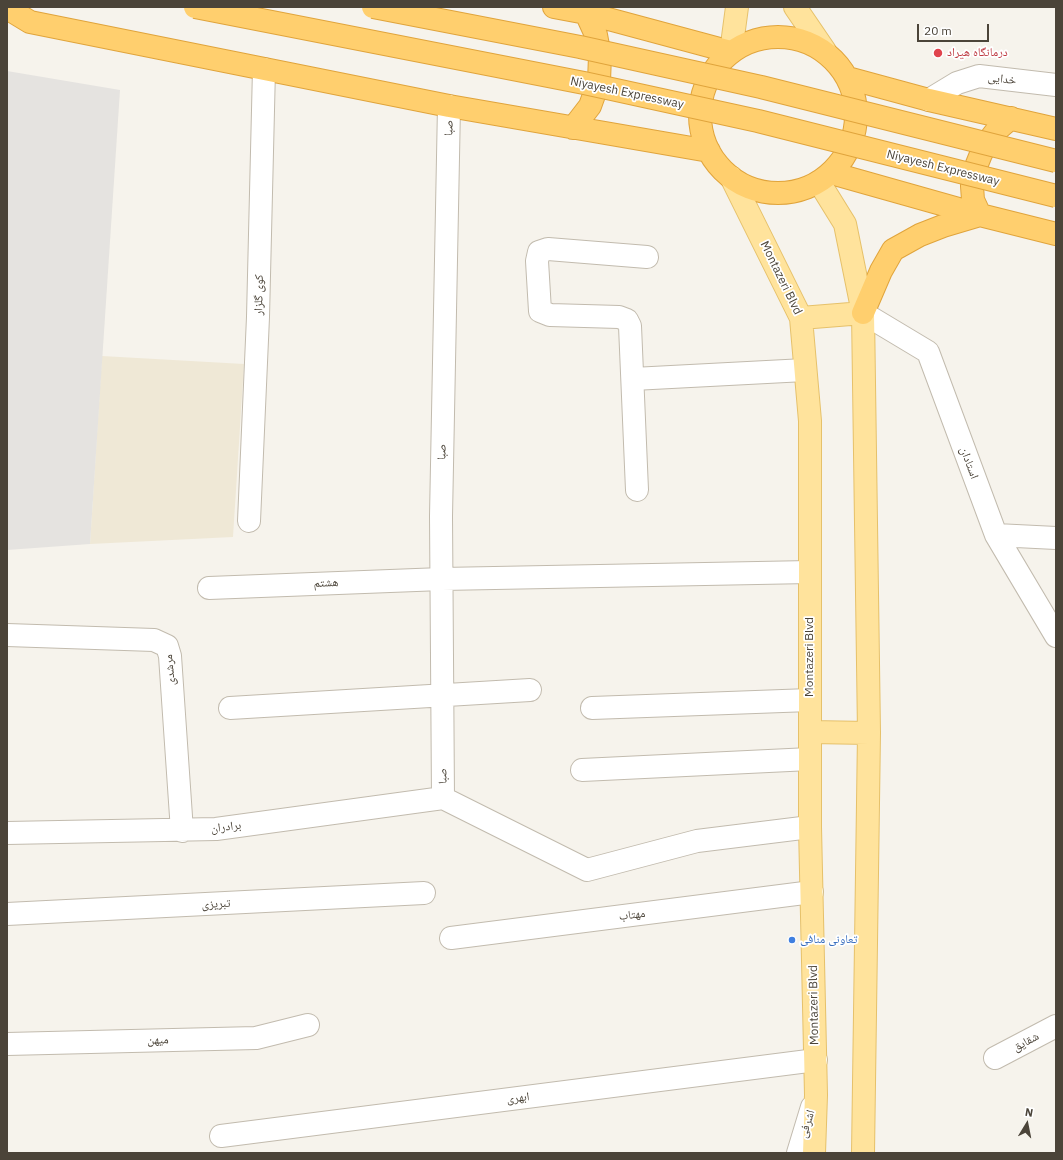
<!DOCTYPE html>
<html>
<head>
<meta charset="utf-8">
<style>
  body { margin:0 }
  #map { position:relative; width:1063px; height:1160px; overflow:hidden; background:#f6f3ec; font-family:"IBM Plex Sans",sans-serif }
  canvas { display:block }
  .frame { position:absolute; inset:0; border:8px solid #4b4439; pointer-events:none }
  .north { position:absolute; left:1007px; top:1104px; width:40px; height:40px; -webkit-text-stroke:3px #fff; paint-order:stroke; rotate:10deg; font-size:11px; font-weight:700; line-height:16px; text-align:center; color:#4b4439 }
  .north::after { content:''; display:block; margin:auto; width:14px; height:18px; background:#4b4439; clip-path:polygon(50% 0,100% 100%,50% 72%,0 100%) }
  .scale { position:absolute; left:917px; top:24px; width:72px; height:18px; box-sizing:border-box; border:2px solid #4b4439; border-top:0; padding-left:5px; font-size:12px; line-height:14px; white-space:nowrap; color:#4b4439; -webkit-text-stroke:3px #fff; paint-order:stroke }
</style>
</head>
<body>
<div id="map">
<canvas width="1063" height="1160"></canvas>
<div class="frame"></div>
<div class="north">N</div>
<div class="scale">20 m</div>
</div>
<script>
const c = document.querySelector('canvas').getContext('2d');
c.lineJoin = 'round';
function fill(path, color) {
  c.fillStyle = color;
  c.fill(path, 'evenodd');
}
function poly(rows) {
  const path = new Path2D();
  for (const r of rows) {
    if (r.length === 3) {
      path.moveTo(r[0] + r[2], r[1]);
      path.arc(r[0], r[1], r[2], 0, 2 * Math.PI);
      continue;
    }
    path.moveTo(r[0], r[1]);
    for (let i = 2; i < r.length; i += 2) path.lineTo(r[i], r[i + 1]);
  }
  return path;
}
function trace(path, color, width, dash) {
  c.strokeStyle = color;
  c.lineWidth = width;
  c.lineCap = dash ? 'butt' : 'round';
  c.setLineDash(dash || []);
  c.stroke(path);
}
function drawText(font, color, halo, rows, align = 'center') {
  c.font = font + ' "IBM Plex Sans","Noto Naskh Arabic",sans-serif';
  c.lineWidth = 3.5;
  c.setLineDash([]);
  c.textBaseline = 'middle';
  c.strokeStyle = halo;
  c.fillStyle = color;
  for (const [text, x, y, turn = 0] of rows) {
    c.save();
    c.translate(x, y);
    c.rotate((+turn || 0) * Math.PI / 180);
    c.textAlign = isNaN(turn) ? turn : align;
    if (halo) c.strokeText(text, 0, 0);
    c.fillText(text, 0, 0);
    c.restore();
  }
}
const education = poly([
  [102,356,244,364,233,537,90,544]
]);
const parking = poly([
  [7,71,120,90,90,544,7,550]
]);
const minor = poly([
  [929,100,957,83,979,76,1056,85],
  [863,313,928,352,996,535,1056,636],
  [633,379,805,370],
  [637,490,630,326,627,320,619,317,550,315,540,311,537,261,539,252,548,249,647,257],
  [249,521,258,317,264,69],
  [996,535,1056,538],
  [209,588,442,579,810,572],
  [7,635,154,640,167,646,170,656,182,831],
  [230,708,530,690],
  [592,708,810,700],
  [582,770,810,759],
  [443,798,441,516,449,106],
  [443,798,587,870,697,841,810,827],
  [7,833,216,829,443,798],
  [7,914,424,893],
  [451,938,812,892],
  [7,1044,256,1038,308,1025],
  [995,1058,1056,1026],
  [221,1136,816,1060],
  [798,1153,812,1107]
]);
const major = poly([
  [795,7,825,51],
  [731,52,737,7],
  [731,177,801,318,810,421,810,827,816,1095,814,1153],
  [819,182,845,224,863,313,869,733,863,1153],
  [801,318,863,313],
  [811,732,869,733]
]);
const highway = poly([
  [554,7,586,13,731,52],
  [7,8,30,22,449,106,709,151],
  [778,115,78],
  [848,78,929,100,1056,129],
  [573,128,590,106,599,81,600,56,596,35,586,13],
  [831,173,980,215,1056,234],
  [863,313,881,271,893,250,920,235,943,226,980,215,973,200,972,186,975,169,981,154,987,143,997,130,1011,118]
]);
const highwayBridge = poly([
  [195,7,584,83,758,121,1056,196],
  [373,7,580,47,761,87,1056,161]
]);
const markers = [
  [938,53,5,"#e0444e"],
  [792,940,4,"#3f7fe0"]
];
const healthNames = [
  ["درمانگاه هیراد",947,53]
];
const streetNames = [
  ["خدایی",1002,79,7],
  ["Niyayesh Expressway",627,93,12],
  ["صبا",449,128,-89],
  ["Niyayesh Expressway",943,168,14],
  ["Montazeri Blvd",781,278,64],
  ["کوی گلزار",259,295,-89],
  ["صبا",442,452,-89],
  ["استادان",969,463,70],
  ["هشتم",326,583,-2],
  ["Montazeri Blvd",810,657,-90],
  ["مرشدی",170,670,-96],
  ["صبا",443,776,-91],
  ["برادران",226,827,-7],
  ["تبریزی",216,904,-3],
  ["مهتاب",632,915,-7],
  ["Montazeri Blvd",814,1005,-91],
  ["میهن",158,1040,-1],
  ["شقایق",1026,1042,-28],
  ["ابهری",518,1098,-7],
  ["اشرفی",807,1124,-73]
];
const shopNames = [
  ["تعاونی منافی",800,940]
];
fill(education, '#efe8d6');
fill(parking, '#e5e3e0');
trace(minor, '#c2bbae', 24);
trace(major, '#e6c16a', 24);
trace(highway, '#e0a43c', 24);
trace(minor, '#fff', 22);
trace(major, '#ffe39c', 22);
trace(highway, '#ffcf6e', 22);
trace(highwayBridge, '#e0a43c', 24, []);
trace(highwayBridge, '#ffcf6e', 22);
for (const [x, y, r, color] of markers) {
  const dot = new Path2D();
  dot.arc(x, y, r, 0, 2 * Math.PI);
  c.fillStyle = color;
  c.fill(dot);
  trace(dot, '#fff', 1.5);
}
drawText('12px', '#be3a42', '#fff', healthNames, 'left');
drawText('12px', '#4b4439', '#fff', streetNames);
drawText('12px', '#366cbe', '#fff', shopNames, 'left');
</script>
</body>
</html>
